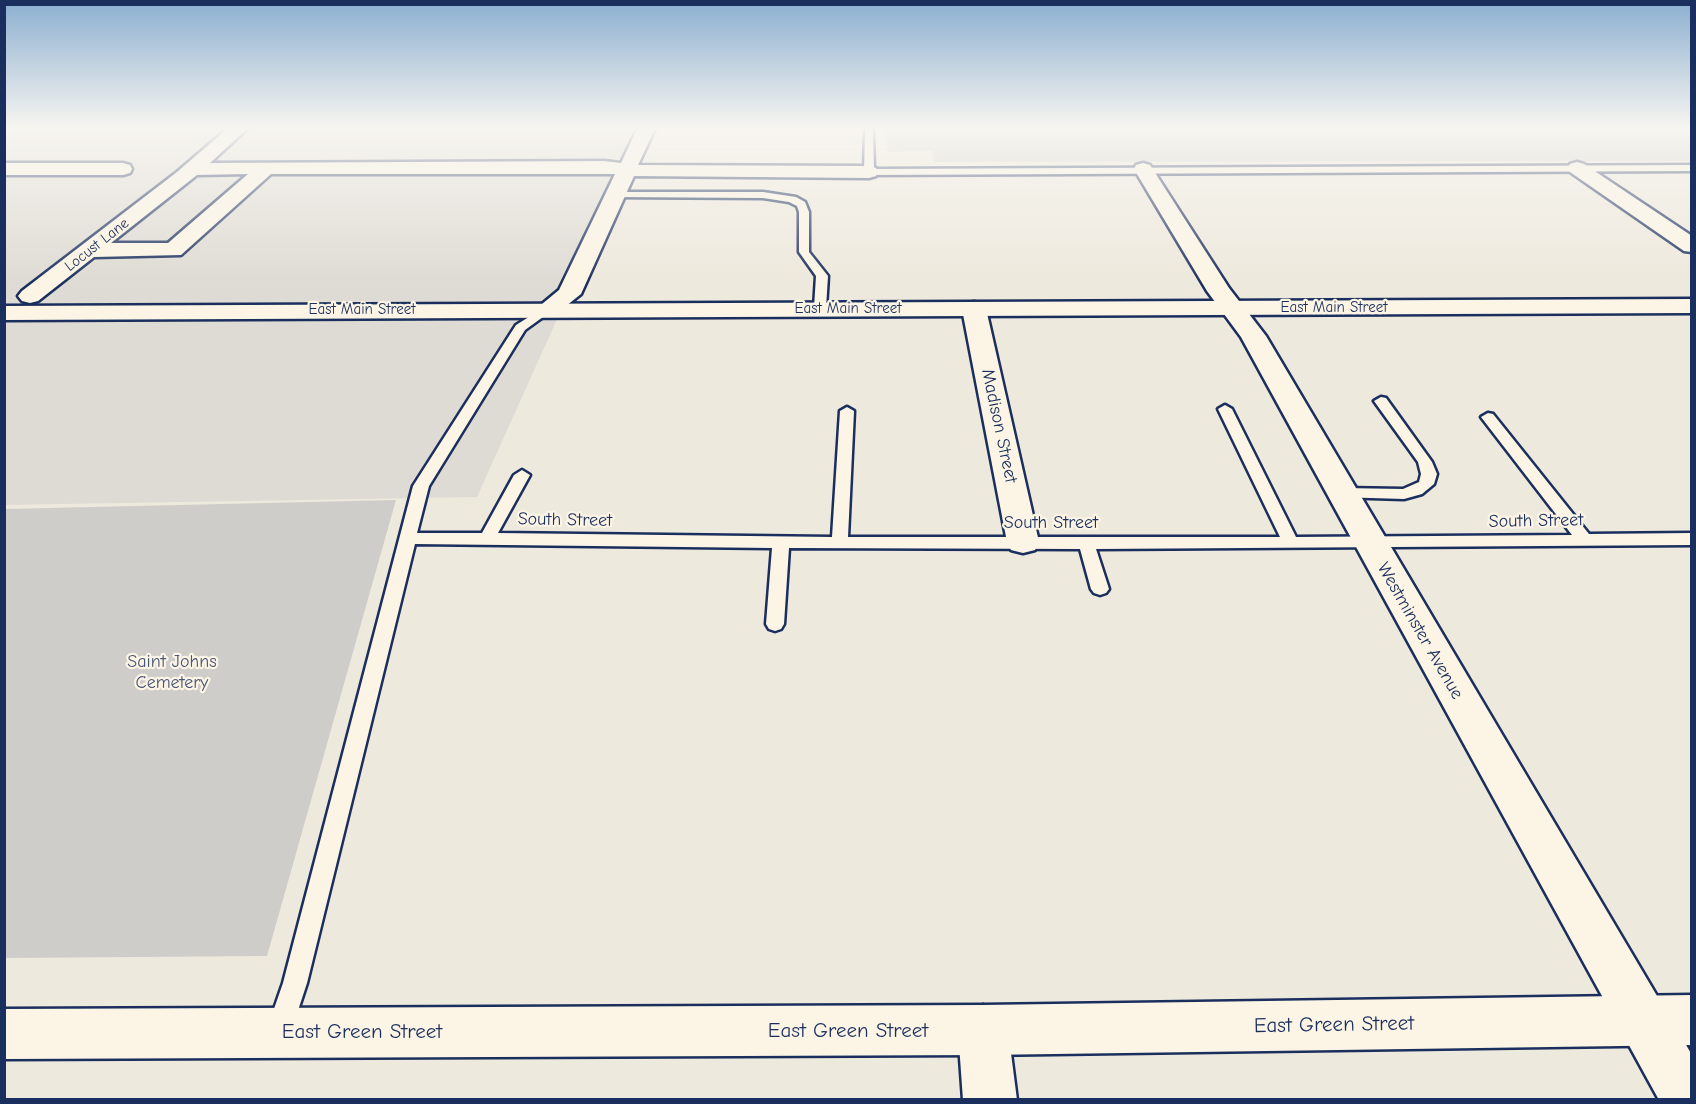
<!DOCTYPE html>
<html>
<head>
<meta charset="utf-8">
<style>
  body { margin:0 }
  #map { position:relative; width:1696px; height:1104px; overflow:hidden; background:#eee9dd; font-family:"Comic Neue",sans-serif }
  canvas { display:block }
  .frame { position:absolute; inset:0; border:6px solid #1b2f5e; pointer-events:none }
</style>
</head>
<body>
<div id="map">
<canvas width="1696" height="1104"></canvas>
<div class="frame"></div>
</div>
<script>
const c = document.querySelector('canvas').getContext('2d');
c.lineJoin = 'round';
function fill(path, color) {
  c.fillStyle = color;
  c.fill(path, 'evenodd');
}
function poly(rows) {
  const path = new Path2D();
  for (const r of rows) {
    path.moveTo(r[0], r[1]);
    for (let i = 2; i < r.length; i += 2) path.lineTo(r[i], r[i + 1]);
  }
  return path;
}
function trace(path, color, width, dash) {
  c.strokeStyle = color;
  c.lineWidth = width;
  c.lineCap = dash ? 'butt' : 'round';
  c.setLineDash(dash || []);
  c.stroke(path);
}
function drawText(font, color, halo, rows, align = 'center') {
  c.font = font + ' "Comic Neue",sans-serif';
  c.lineWidth = 4.5;
  c.setLineDash([]);
  c.textBaseline = 'middle';
  c.strokeStyle = halo;
  c.fillStyle = color;
  for (const [text, x, y, turn = 0] of rows) {
    c.save();
    c.translate(x, y);
    c.rotate((+turn || 0) * Math.PI / 180);
    c.textAlign = isNaN(turn) ? turn : align;
    if (halo) c.strokeText(text, 0, 0);
    c.fillText(text, 0, 0);
    c.restore();
  }
}
const built = poly([
  [4,129,633,129,554,326,477,497,5,505]
]);
const green = poly([
  [885,129,1691,129,1692,161,934,162,932,151,888,152],
  [396,500,267,956,5,958,5,509]
]);
const lane = poly([
  [865,129,873,129,874,169,1692,165,1692,171,869,175,864,172,865,129],
  [614,192,763,192,796,197,805,202,809,212,809,252,828,276,826,308,820,312,814,308,816,276,799,252,799,212,797,206,789,202,763,198,610,197,609,195,614,192],
  [548,305,554,309,525,330,429,486,417,533,482,533,514,475,522,470,530,475,498,533,832,537,840,411,847,407,854,411,848,537,1280,537,1218,409,1225,405,1232,409,1296,537,1572,535,1481,417,1488,413,1493,414,1589,534,1692,533,1692,545,1096,549,1109,589,1106,593,1100,595,1094,593,1091,589,1080,549,789,548,784,624,781,629,775,631,769,629,766,624,772,548,415,544,307,983,289,1038,280,1042,271,1038,267,1029,283,983,413,486,516,325,548,305],
  [1381,397,1386,398,1432,462,1437,474,1434,484,1422,494,1404,499,1337,497,1334,493,1342,488,1403,489,1419,482,1421,474,1418,462,1374,401,1381,397]
]);
const street = poly([
  [227,129,247,129,210,163,604,161,621,163,637,129,655,129,638,165,869,166,876,168,878,172,876,176,869,178,634,176,581,294,556,314,548,316,540,314,536,309,559,290,615,174,271,174,181,255,94,257,38,301,30,303,22,301,18,296,22,291,177,172,227,129],
  [248,174,168,243,111,243,197,175,248,174],
  [1577,162,1584,164,1692,236,1692,252,1684,251,1570,172,1568,168,1570,164,1577,162],
  [4,163,123,163,130,165,132,169,130,173,123,175,4,175,4,163],
  [1143,163,1150,165,1229,288,1266,336,1692,1055,1692,1100,1659,1100,1241,337,1207,291,1134,169,1136,165,1143,163],
  [974,302,982,304,986,309,1039,542,1035,550,1023,553,1011,550,1007,542,962,309,966,304,974,302],
  [983,1005,1001,1012,1008,1030,1017,1100,963,1100,958,1030,965,1012,983,1005]
]);
const secondary = poly([
  [1692,299,1692,313,4,320,4,306,1692,299],
  [1692,995,1692,1045,983,1055,4,1059,4,1009,983,1005,1692,995]
]);
const farStreetnames = [
  ["Locust Lane",97,245,-38],
  ["East Main Street",1334,308],
  ["East Main Street",848,309],
  ["East Main Street",362,310]
];
const streetNames = [
  ["Madison Street",999,426,78],
  ["South Street",565,520,1],
  ["South Street",1536,521,-1],
  ["South Street",1051,523],
  ["Westminster Avenue",1420,631,60]
];
const parkNames = [
  ["Saint Johns",172,662],
  ["Cemetery",172,683]
];
const nearStreetnames = [
  ["East Green Street",1334,1025,-1],
  ["East Green Street",848,1031],
  ["East Green Street",362,1032]
];
fill(built, '#dedbd4');
fill(green, '#cfcdca');
trace(lane, '#1b2f5e', 5);
trace(street, '#1b2f5e', 5);
trace(secondary, '#1b2f5e', 5);
fill(lane, '#fcf5e5');
fill(street, '#fcf5e5');
fill(secondary, '#fcf5e5');
const sky = c.createLinearGradient(0, 0, 0, 284);
sky.addColorStop(0, '#8cafd1');
sky.addColorStop(0.45, '#f7f5f0');
sky.addColorStop(1, '#f7f5f000');
c.fillStyle = sky;
c.fillRect(0, 0, 1696, 284);
drawText('15px', '#1b2f5e', '#fcf5e5', farStreetnames);
drawText('18px', '#1b2f5e', '#fcf5e5', streetNames);
drawText('18px', '#485679', '#fcf5e5', parkNames);
drawText('21px', '#1b2f5e', '#fcf5e5', nearStreetnames);
</script>
</body>
</html>
